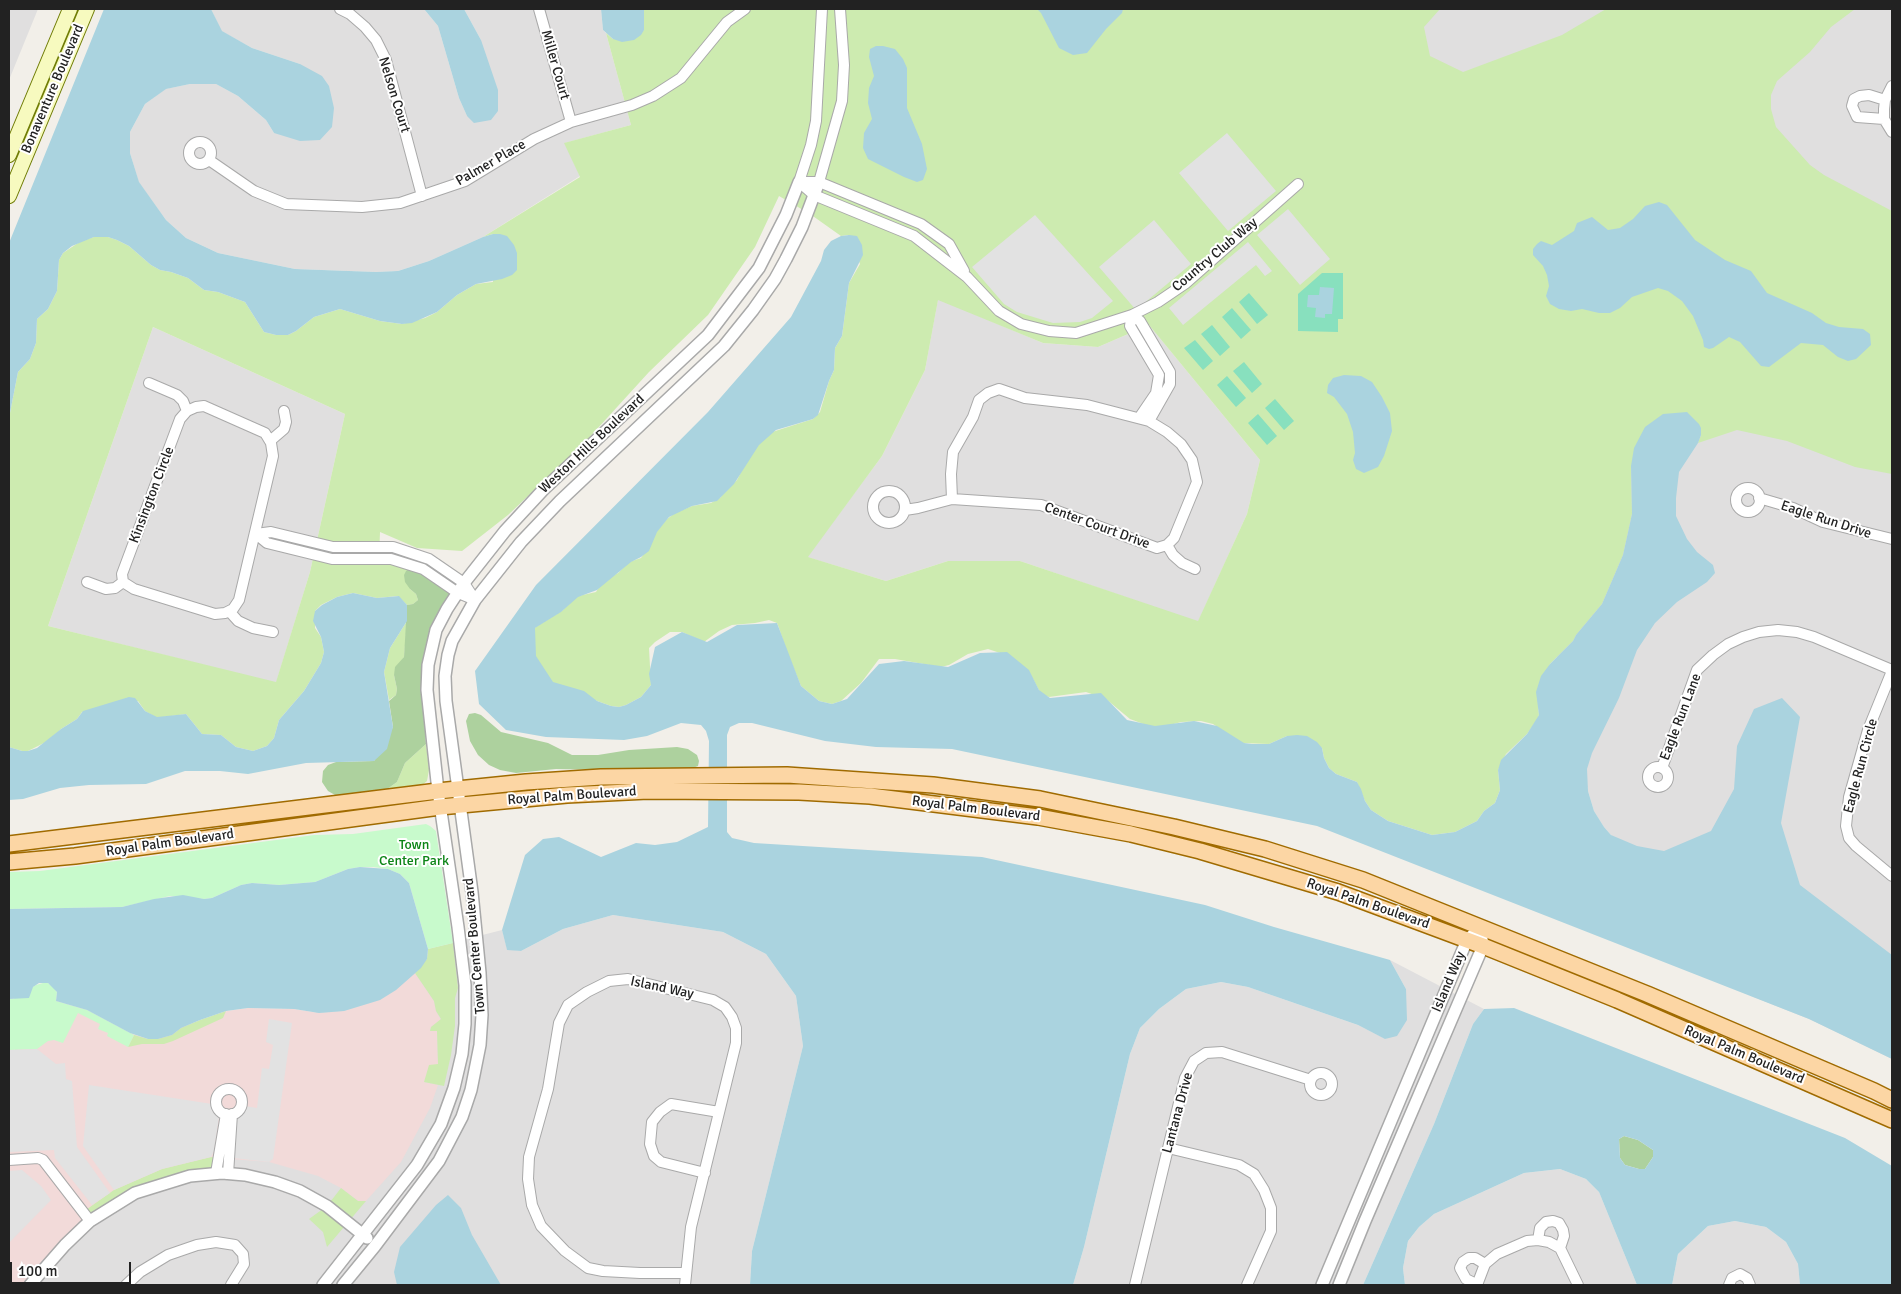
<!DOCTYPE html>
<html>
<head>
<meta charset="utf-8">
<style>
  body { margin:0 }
  #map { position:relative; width:1901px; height:1294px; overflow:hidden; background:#f2efe9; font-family:Signika,sans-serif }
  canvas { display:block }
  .frame { position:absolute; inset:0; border:10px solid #222; pointer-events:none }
  .scale { position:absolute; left:10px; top:1262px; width:121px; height:22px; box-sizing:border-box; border:2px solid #222; border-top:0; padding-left:6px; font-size:15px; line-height:18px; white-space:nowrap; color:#222; -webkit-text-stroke:4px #fff; paint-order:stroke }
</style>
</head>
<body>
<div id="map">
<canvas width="1901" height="1294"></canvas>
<div class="frame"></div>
<div class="scale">100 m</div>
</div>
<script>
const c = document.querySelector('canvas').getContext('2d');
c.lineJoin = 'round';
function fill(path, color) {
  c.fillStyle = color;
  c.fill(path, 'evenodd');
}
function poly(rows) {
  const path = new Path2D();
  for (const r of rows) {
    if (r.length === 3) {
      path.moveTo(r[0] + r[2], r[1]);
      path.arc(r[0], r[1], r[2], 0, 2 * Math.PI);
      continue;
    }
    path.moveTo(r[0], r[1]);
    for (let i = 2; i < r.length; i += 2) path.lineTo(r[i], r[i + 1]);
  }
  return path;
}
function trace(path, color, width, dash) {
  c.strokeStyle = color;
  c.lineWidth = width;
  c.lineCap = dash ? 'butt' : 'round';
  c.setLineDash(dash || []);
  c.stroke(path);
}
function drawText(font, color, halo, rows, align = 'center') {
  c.font = font + ' Signika,sans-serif';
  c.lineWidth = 4;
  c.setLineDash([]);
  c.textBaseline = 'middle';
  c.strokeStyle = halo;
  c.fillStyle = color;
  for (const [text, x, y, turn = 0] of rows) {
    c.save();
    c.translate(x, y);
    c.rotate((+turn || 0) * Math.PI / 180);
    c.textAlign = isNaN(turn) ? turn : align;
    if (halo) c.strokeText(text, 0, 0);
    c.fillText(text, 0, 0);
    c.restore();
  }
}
const residential = poly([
  [9,9,38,9,9,80],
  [211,9,424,9,438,26,459,98,467,116,481,40,464,9,601,9,603,30,606,33,631,125,565,143,580,176,483,237,429,261,398,271,376,272,295,269,218,253,186,238,166,220,139,183,130,153,130,132,145,104,165,89,190,84,216,84,238,96,266,120,274,133,300,64,252,48,221,31],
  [1363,9,1892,9,1892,1059,1809,1019,1751,996,1604,827,1594,811,1588,791,1419,62],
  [938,299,1043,343,1098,347,1149,325,1260,460,1247,514,1198,622,1020,561,948,561,886,581,807,557,882,456,925,370],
  [153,327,345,414,310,572,276,683,48,626],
  [613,915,723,932,766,954,796,996,803,1046,752,1251,750,1285,30,1285,114,1190,292,1023,427,959,428,949,502,930,507,949,521,951,563,929],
  [1390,960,1484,1009,1473,1024,1434,1124,1363,1285,1073,1285,1084,1247,1130,1054,1140,1028,1159,1009,1186,989,1221,982,1248,987,1358,1025,1386,1039,1406,989],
  [1560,1169,1586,1179,1599,1192,1637,1285,1405,1285,1403,1268,1408,1241,1419,1227,1434,1214,1524,1173],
  [1735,1221,1766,1227,1786,1242,1798,1264,1800,1285,1672,1285,1678,1254,1708,1226]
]);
const commercial = poly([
  [415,973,434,1001,436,1011,441,1020,431,1027,430,1031,437,1031,438,1064,424,1082,438,1085,430,1108,401,1162,366,1201,358,1201,341,1188,318,1176,269,1162,219,1158,90,1221,30,1285,9,1285,9,999,56,1001,87,1010,130,1033,148,1039,227,1011,248,1008,294,1009,319,1013,344,1011,380,1000,396,990]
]);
const grass = poly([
  [644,9,1440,9,1424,27,1430,56,1463,72,1562,35,1606,9,1855,9,1831,27,1810,52,1777,81,1771,95,1771,109,1776,127,1810,165,1824,175,1892,211,1892,474,1855,467,1787,441,1737,430,1698,443,1701,435,1631,466,1632,514,1623,555,1602,604,1576,635,1573,641,1550,664,1538,704,1539,715,1537,720,1527,734,1506,754,1498,770,1500,790,1495,803,1484,811,1477,821,1455,832,1432,835,1388,821,1371,810,1365,801,1357,782,1336,774,1329,768,1324,758,1322,748,1287,736,1269,744,1241,743,1213,724,1201,721,1181,722,1157,729,1130,719,1106,699,1086,692,1049,697,1041,694,1033,679,1003,654,988,649,968,654,949,665,941,667,895,659,879,659,861,683,841,701,832,704,819,701,801,686,787,652,779,628,777,623,769,620,755,623,732,625,719,631,704,642,682,632,670,632,655,642,649,648,651,685,641,697,626,705,619,707,611,706,555,686,535,661,530,632,537,626,563,610,574,597,596,592,602,582,618,573,629,562,641,558,646,551,648,541,667,519,675,513,692,506,711,503,721,497,722,494,737,480,751,452,769,433,813,419,820,412,829,381,834,370,835,348,842,336,849,283,860,264,849,235,841,236,810,214,779,196,755,247,708,315,649,372,587,440,508,515,462,551,417,548,380,532,379,559,414,566,410,589,416,594,418,600,413,604,407,605,398,596,377,598,353,593,337,597,321,605,315,611,315,628,321,637,324,652,321,663,304,691,279,720,274,738,267,746,253,751,236,747,221,735,202,734,186,714,157,718,145,711,138,701,82,712,77,719,61,729,48,741,28,751,22,751,9,747,9,418,18,372,30,359,36,343,37,319,48,309,57,291,59,260,63,253,81,241,94,237,108,237,117,240,129,246,151,265,160,270,171,272,188,278,204,290,218,292,245,302,264,332,276,335,288,335,296,331,314,317,340,309,380,321,402,324,425,318,437,312,457,295,476,284,493,282,493,234,483,237,580,177,564,143,631,125,606,33,613,39,644,30],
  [938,300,1043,343,1098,347,1149,325,1260,460,1247,514,1198,621,1020,561,948,561,886,581,808,557,882,456,925,370],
  [153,327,345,414,310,572,276,682,48,626],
  [407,621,404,657,394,675,397,689,396,695,389,700,384,672,390,648],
  [426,744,429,770,427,781,421,786,383,792,397,782,405,763],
  [453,943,458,988,455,998,455,1026,451,1055,444,1086,424,1082,429,1065,438,1064,437,1031,430,1031,431,1027,441,1019,436,1011,434,1001,415,973,427,959,428,949],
  [226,1011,223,1018,173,1041,164,1044,142,1044,128,1047,134,1035,148,1039,158,1039,172,1035,181,1028,200,1020],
  [230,1145,228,1174,166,1183,90,1221,83,1212,114,1190,162,1169,211,1157,219,1158],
  [341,1188,358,1201,366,1201,327,1247,323,1232,309,1219,327,1206]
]);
const forest = poly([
  [414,566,449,593,450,597,422,691,426,744,405,763,397,782,383,792,349,796,335,795,328,791,322,782,323,771,328,765,336,762,374,761,393,727,389,701,396,695,397,689,394,675,395,667,404,657,407,605,413,604,418,600,416,594,410,589,405,582,404,575,406,571],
  [475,713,481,715,501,732,548,743,572,755,598,755,629,750,677,747,688,749,697,755,699,761,698,766,690,769,646,771,556,769,516,773,500,770,489,765,478,755,470,741,466,721,469,714],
  [1624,1136,1638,1140,1653,1150,1653,1157,1645,1169,1639,1169,1625,1165,1620,1158,1619,1139]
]);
const park = poly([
  [426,824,430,826,436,831,437,838,453,943,428,949,409,883,400,874,388,869,373,867,360,867,348,869,315,882,279,885,252,883,241,885,212,898,204,899,170,896,122,907,9,909,9,872,40,871,314,835,353,834],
  [43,983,48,983,54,988,57,992,56,1001,87,1010,134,1035,128,1047,107,1036,108,1033,98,1029,100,1024,78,1013,63,1043,54,1040,48,1041,37,1049,9,1050,9,999,13,999,36,985]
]);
const pitch = poly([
  [1322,273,1343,273,1343,319,1338,319,1338,332,1298,331,1298,294],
  [1249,293,1268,315,1257,324,1239,302],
  [1232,308,1251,330,1241,339,1222,317],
  [1212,325,1230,347,1220,356,1201,334],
  [1195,340,1213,361,1203,370,1184,348],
  [1244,362,1262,384,1252,393,1233,371],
  [1227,376,1246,398,1236,407,1217,385],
  [1275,399,1294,421,1284,430,1265,408],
  [1258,414,1277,436,1267,445,1248,423]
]);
const parking = poly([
  [1227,133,1276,191,1228,231,1179,173],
  [1288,209,1330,259,1300,285,1257,235],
  [1035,215,1113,301,1092,318,1080,322,1053,323,1017,312,1004,304,972,267],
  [1154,220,1191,264,1136,310,1099,267],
  [1248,242,1272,271,1265,276,1256,265,1183,325,1169,308],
  [269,1019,292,1023,273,1159,269,1162,233,1158,237,1116,243,1112,245,1106,257,1108,262,1068,269,1069,273,1045,266,1042],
  [37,1049,56,1064,65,1063,66,1079,72,1081,77,1147,110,1193,92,1205,55,1158,54,1150,9,1152,9,1050],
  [89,1085,212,1104,219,1117,214,1151,211,1157,162,1169,114,1190,83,1146],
  [22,1170,41,1186,51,1200,9,1243,9,1171]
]);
const water = poly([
  [104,9,211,9,222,31,252,48,300,64,322,76,329,86,334,108,332,127,320,140,300,141,274,133,266,120,238,96,216,84,190,84,166,89,145,104,130,132,130,153,139,182,166,220,186,238,218,253,295,269,376,272,398,271,429,261,483,237,493,234,500,234,507,236,514,245,517,253,517,270,512,275,502,279,476,284,457,295,437,312,412,323,402,324,380,321,340,309,314,317,296,331,288,335,276,335,264,332,245,302,218,292,204,290,188,278,171,272,160,270,151,265,129,246,117,240,108,237,94,237,72,246,63,253,59,260,57,291,48,309,37,319,36,343,30,359,18,372,9,418,9,243],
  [424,9,464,9,481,40,498,90,498,111,491,120,474,123,467,116,459,98,438,26],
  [601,9,644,9,644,30,641,35,634,40,622,42,613,39,603,30],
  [1037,9,1123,9,1122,13,1106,29,1087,53,1073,55,1059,48,1041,13],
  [876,46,883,46,895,49,903,59,907,68,907,108,922,144,927,169,923,180,917,182,904,177,868,159,863,148,864,133,872,119,868,103,869,88,874,76,869,57,870,49],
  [1659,202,1667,205,1695,240,1725,260,1751,271,1767,293,1812,313,1826,323,1839,327,1863,329,1870,334,1871,345,1856,359,1848,361,1838,357,1823,345,1801,343,1769,367,1761,366,1740,342,1729,337,1713,348,1709,349,1704,347,1703,340,1693,316,1682,301,1668,291,1658,288,1632,297,1620,308,1610,313,1599,313,1582,309,1571,311,1559,309,1550,304,1546,296,1549,286,1547,275,1543,266,1533,255,1533,249,1537,244,1541,241,1552,245,1574,231,1577,223,1592,217,1608,230,1620,228,1633,219,1645,206],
  [849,235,857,236,862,245,863,255,849,283,842,336,835,348,834,370,829,381,818,415,813,419,776,430,759,445,734,484,717,501,692,506,669,517,657,532,649,551,641,557,631,562,597,590,578,597,561,612,535,628,536,656,553,682,584,691,597,701,611,706,619,707,626,705,641,697,651,685,649,674,655,647,682,632,707,642,737,625,777,623,801,686,819,701,832,704,847,699,879,664,904,661,948,667,980,653,1007,652,1029,670,1039,690,1050,698,1101,693,1127,720,1155,726,1194,721,1217,726,1244,743,1252,744,1269,744,1287,736,1297,735,1307,736,1317,742,1322,748,1324,758,1329,768,1336,774,1357,782,1361,789,1365,801,1371,810,1388,821,1432,835,1455,832,1477,821,1484,811,1495,803,1500,790,1498,770,1501,760,1527,734,1539,715,1536,692,1541,676,1550,664,1573,641,1576,635,1602,604,1623,555,1632,514,1631,466,1634,448,1645,427,1663,414,1687,412,1699,424,1701,428,1701,435,1698,443,1679,472,1676,498,1676,516,1687,539,1697,552,1713,565,1715,573,1707,582,1677,602,1655,623,1637,650,1619,698,1592,753,1587,769,1588,791,1594,811,1604,827,1611,835,1637,846,1664,851,1711,831,1734,789,1737,746,1754,709,1782,698,1800,717,1781,823,1800,885,1892,955,1892,1059,1809,1019,1317,826,952,749,876,747,825,741,752,723,739,723,730,727,727,735,727,832,732,838,754,843,982,857,1205,905,1274,927,1390,960,1406,989,1407,1020,1397,1036,1385,1039,1358,1025,1248,987,1221,982,1186,989,1159,1009,1140,1028,1130,1054,1084,1247,1073,1285,750,1285,752,1251,803,1046,796,996,766,954,723,932,613,915,563,929,521,951,507,950,502,930,525,855,543,839,559,837,601,857,636,843,655,845,677,842,708,827,709,741,706,731,701,725,681,723,647,736,624,740,546,737,506,730,479,704,475,671,536,585,708,412,791,317,821,261,824,250,831,241,841,236],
  [1320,287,1334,288,1332,314,1325,314,1325,318,1315,317,1316,308,1307,307,1308,295,1319,295],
  [1344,375,1361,376,1372,382,1382,397,1390,413,1392,431,1384,456,1378,467,1364,473,1356,469,1353,460,1355,453,1353,432,1347,414,1334,397,1327,393,1328,385,1333,378],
  [353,593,377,598,399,596,407,605,407,621,390,648,384,672,393,727,387,749,374,761,306,763,248,774,220,771,185,771,146,784,89,785,60,788,23,799,9,800,9,747,22,751,28,751,37,748,61,729,77,719,83,711,129,697,135,698,145,711,157,717,186,714,202,734,221,735,236,747,253,751,267,746,274,738,279,720,304,691,321,663,324,652,321,637,313,621,315,611,322,605,337,597],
  [360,867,388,869,400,874,409,883,428,949,427,959,421,968,396,990,380,1000,344,1011,319,1013,294,1009,248,1008,226,1011,200,1020,181,1028,172,1035,158,1039,148,1039,130,1033,87,1010,56,1001,57,992,48,983,39,983,33,987,29,998,9,999,9,909,122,907,154,899,183,895,204,899,212,898,241,885,252,883,279,885,315,882,348,869],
  [1514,1008,1845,1138,1892,1166,1892,1285,1800,1285,1798,1264,1786,1242,1766,1227,1735,1221,1708,1226,1678,1254,1672,1285,1637,1285,1599,1192,1586,1179,1560,1169,1524,1173,1434,1214,1419,1227,1408,1241,1403,1268,1405,1285,1363,1285,1434,1124,1473,1024,1484,1009],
  [1624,1136,1638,1140,1653,1150,1653,1157,1645,1169,1639,1169,1625,1165,1620,1158,1619,1139],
  [448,1195,461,1208,472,1235,501,1285,397,1285,394,1272,400,1247,436,1205]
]);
const minor = poly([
  [340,9,350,14,365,27,376,40,386,60,422,196],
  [539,9,571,122],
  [1892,86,1885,100,1884,109,1884,119,1892,132],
  [1884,119,1857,117,1852,106,1854,99,1860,96,1869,95,1885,100],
  [200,153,11],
  [209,160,254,191,286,204,362,207,400,203,465,181,534,139,571,122,632,105,653,96,681,78,727,22,745,9],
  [799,182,814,195,914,236,967,277,999,311,1021,324,1049,331,1076,333,1132,315,1158,302,1186,283,1298,184],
  [799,182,819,182,921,224,949,244,964,271],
  [799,182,811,145,816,121,822,9],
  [819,182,842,101,844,65,840,9],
  [149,383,177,395,183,401,187,411],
  [204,406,265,433,271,443,273,456,239,600,233,609,225,613,215,614,134,589,123,582,122,574,180,419,187,411,196,407,204,406],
  [1139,418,1156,393,1159,375,1130,326,1132,315,1140,321,1170,372,1170,384,1149,421],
  [270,441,284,429,286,422,284,411],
  [1748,500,12],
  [889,507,16],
  [1759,498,1793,508,1823,522,1892,539],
  [905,510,918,508,952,499,1041,505,1157,548,1167,545,1174,538,1197,482,1192,460,1181,444,1167,432,1149,421,1087,405,1025,398,999,389,988,393,979,400,973,417,953,452,951,474,952,499],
  [256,534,271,532,333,547,393,547,429,559,464,583,475,600],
  [256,534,267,543,332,559,391,559,423,569,458,593,475,600],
  [1167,545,1173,555,1182,563,1195,569],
  [87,582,106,589,115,588,123,582],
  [229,611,238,621,253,628,273,632],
  [1892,671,1868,730,1849,797,1846,826,1849,838,1856,846,1892,876],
  [1658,777,10],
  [1662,768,1697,670,1713,655,1728,644,1743,637,1759,632,1778,630,1797,632,1814,637,1892,670],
  [1321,1084,11],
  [229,1102,13],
  [1168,1148,1239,1165,1254,1174,1264,1190,1271,1208,1271,1231,1247,1285],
  [9,1160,38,1158,43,1160,90,1221],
  [216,1173,226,1114],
  [705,1173,661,1162,654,1156,650,1144,652,1122,660,1112,671,1104,719,1112],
  [228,1174,232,1114],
  [1538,1240,1540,1228,1546,1222,1553,1221,1559,1223,1563,1230,1564,1236,1560,1248],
  [1476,1284,1466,1279,1460,1268,1463,1262,1469,1258,1475,1258,1485,1264],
  [126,1285,140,1272,168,1255,197,1245,216,1242,235,1245,243,1254,244,1264,231,1285],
  [685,1285,691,1227,736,1043,736,1028,732,1017,725,1007,713,1000,628,979,609,981,587,992,568,1005,559,1023,548,1089,529,1157,528,1179,532,1205,541,1226,565,1251,588,1268,603,1271,640,1273,685,1273],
  [1135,1285,1185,1078,1194,1061,1206,1053,1222,1052,1311,1080],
  [1477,1285,1485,1264,1497,1254,1527,1241,1538,1240,1549,1242,1560,1248,1578,1285],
  [1729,1285,1732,1278,1740,1274,1747,1278,1750,1285]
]);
const tertiary = poly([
  [30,1285,65,1245,90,1221,135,1193,190,1176,222,1173,245,1175,275,1182,300,1191,327,1206,367,1238],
  [323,1285,417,1165,441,1124,454,1088,462,1054,465,1024,465,985,458,927,438,791,427,690,428,665,436,630,447,609,464,583,505,531,543,490,708,335,759,268,786,215,799,182],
  [343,1285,375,1246,439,1161,462,1117,471,1090,480,1045,482,1015,480,973,472,892,446,701,445,676,448,655,452,641,475,600,521,542,560,501,724,346,753,310,775,279,786,259,802,227,819,182],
  [1322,1285,1467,940,1480,928],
  [1339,1285,1365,1221,1483,946,1482,939]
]);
const secondary = poly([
  [9,155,70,9],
  [9,196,87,9]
]);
const primary = poly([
  [9,844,438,791,526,782,601,777,787,775,933,785,1040,799,1174,827,1265,849,1363,880,1647,994,1874,1091,1892,1100],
  [9,862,75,856,440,807,567,795,648,791,799,792,870,796,1038,817,1131,834,1200,851,1338,892,1483,946,1617,1000,1892,1120]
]);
const streetNames = [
  ["Miller Court",555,65,74],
  ["Bonaventure Boulevard",53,89,-67],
  ["Nelson Court",394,95,73],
  ["Palmer Place",491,163,-30],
  ["Country Club Way",1215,255,-40],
  ["Weston Hills Boulevard",592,444,-43],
  ["Kinsington Circle",152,495,-69],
  ["Eagle Run Drive",1826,520,18],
  ["Center Court Drive",1097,526,20],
  ["Eagle Run Lane",1681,717,-69],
  ["Eagle Run Circle",1861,766,-75],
  ["Royal Palm Boulevard",572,796,-4],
  ["Royal Palm Boulevard",976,809,7],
  ["Royal Palm Boulevard",170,843,-8],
  ["Royal Palm Boulevard",1368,904,19],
  ["Town Center Boulevard",475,946,-95],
  ["Island Way",1449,982,-67],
  ["Island Way",662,988,12],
  ["Royal Palm Boulevard",1744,1055,23],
  ["Lantana Drive",1178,1113,-75]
];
const parkNames = [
  ["Town",414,845],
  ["Center Park",414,861]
];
fill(residential, '#e0dfdf');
fill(commercial, '#f2dad9');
fill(grass, '#cdebb0');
fill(forest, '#add19e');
fill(park, '#c8facc');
fill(pitch, '#88e0be');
fill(parking, '#e2e2e2');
fill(water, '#aad3df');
trace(minor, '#a9a9a9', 12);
trace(tertiary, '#a9a9a9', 14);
trace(secondary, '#707d05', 16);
trace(primary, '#a06b00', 18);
trace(minor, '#fff', 10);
trace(tertiary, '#fff', 11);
trace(secondary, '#f7fabf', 14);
trace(primary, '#fcd6a4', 15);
drawText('14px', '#222', '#fff', streetNames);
drawText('14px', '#0c8416', '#fff', parkNames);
</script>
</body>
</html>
